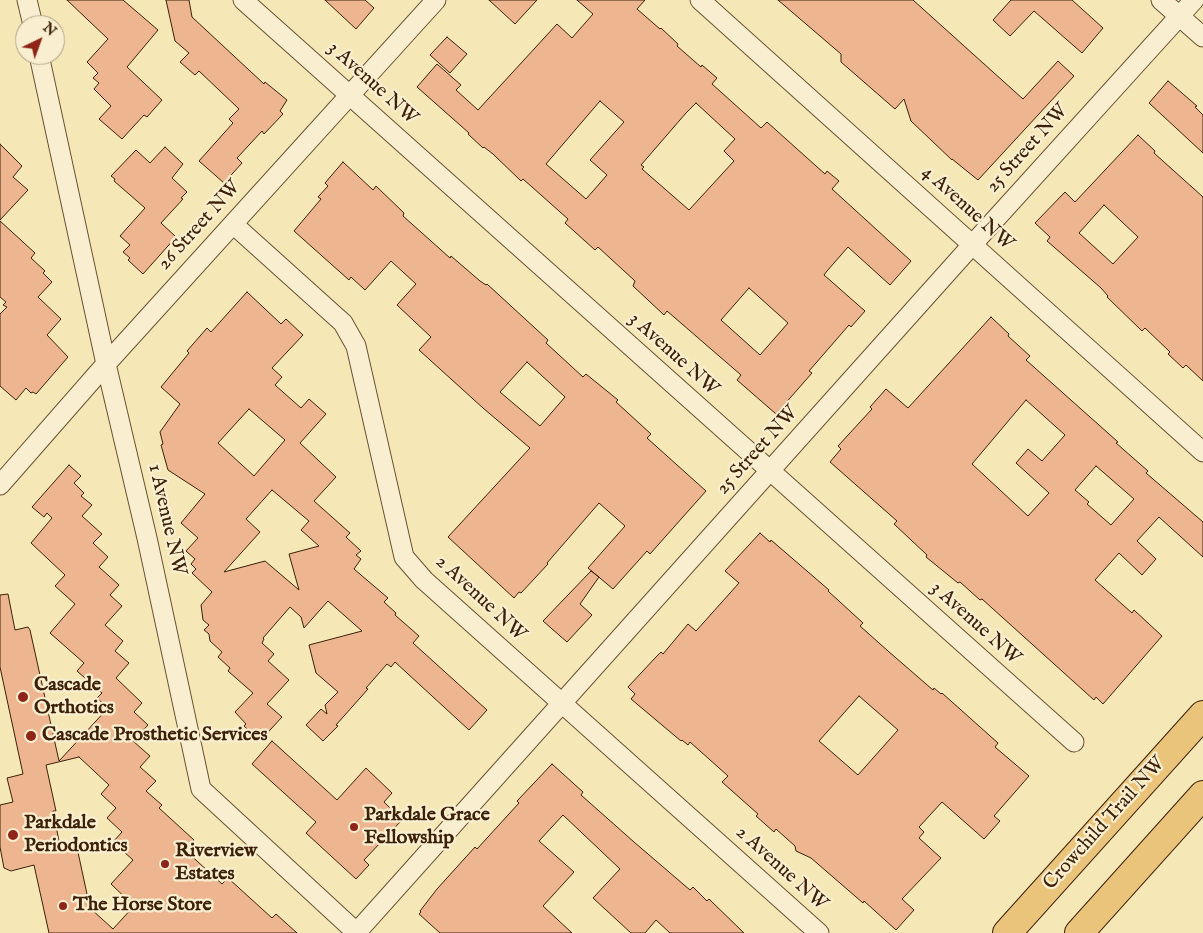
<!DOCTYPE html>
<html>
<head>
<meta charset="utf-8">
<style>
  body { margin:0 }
  #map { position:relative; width:1203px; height:933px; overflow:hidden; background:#f6e7b7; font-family:"IM FELL English",serif }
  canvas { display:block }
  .north { position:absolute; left:15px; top:15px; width:50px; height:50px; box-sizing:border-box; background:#f9efd0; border:1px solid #ad9c80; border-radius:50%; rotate:42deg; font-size:14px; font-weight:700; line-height:20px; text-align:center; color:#3c2007 }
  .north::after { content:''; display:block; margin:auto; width:18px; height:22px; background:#8f2418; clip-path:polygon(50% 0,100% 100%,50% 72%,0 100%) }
</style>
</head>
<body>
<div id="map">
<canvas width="1203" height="933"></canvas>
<div class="north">N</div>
</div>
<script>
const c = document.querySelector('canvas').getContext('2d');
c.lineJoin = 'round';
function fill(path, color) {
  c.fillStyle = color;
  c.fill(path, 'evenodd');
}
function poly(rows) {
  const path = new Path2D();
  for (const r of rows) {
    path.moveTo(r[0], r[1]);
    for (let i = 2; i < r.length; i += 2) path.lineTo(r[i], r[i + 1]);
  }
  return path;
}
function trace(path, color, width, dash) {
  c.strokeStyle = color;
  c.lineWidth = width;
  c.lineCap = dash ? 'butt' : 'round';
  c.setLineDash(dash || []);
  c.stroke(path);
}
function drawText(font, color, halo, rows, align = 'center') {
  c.font = font + ' "IM FELL English",serif';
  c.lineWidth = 4.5;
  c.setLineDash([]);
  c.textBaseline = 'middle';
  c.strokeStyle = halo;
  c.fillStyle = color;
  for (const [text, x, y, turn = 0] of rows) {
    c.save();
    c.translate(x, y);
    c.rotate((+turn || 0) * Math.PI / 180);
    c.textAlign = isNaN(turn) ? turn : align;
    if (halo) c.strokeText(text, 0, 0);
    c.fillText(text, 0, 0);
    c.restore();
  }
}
const building = poly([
  [67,0,123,0,158,30,127,67,162,100,147,117,144,115,122,139,99,119,111,106,94,89,99,83,93,78,98,73,87,62,108,39,67,0],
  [166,0,189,0,192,17,264,84,265,82,287,100,280,111,283,114,264,134,262,131,237,158,242,163,224,183,199,161,233,123,229,119,239,109,199,71,195,75,180,62,189,53,175,41,166,0],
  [325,0,365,0,374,8,356,29,325,0],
  [489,0,537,0,515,24,489,0],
  [577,0,645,0,637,9,660,29,661,28,678,44,677,46,701,67,702,65,717,78,712,84,761,128,767,122,825,174,827,171,839,181,832,189,911,261,890,285,848,247,827,271,824,275,865,311,851,327,849,325,809,371,812,373,776,414,737,380,741,375,667,311,664,315,633,286,635,281,598,247,595,250,565,223,568,219,523,179,521,181,493,154,484,147,483,148,468,134,469,133,417,87,437,64,461,85,456,90,478,110,557,24,572,38,593,14,577,0],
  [600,101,624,122,590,160,607,175,586,199,546,164,600,101],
  [696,103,735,139,724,151,734,161,689,210,642,169,644,167,641,165,686,113,696,103],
  [749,288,788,323,760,355,721,320,749,288],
  [778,0,913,0,1023,99,1058,61,1074,76,978,180,952,159,952,160,911,121,904,99,895,109,841,62,841,54,778,0],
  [1011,0,1072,0,1103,28,1082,53,1034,11,1010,36,993,20,1011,0],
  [447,37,467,54,450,73,430,55,447,37],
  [1168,81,1197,106,1195,107,1203,115,1203,153,1149,103,1168,81],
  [1138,135,1155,151,1154,153,1203,197,1203,381,1186,365,1183,368,1168,354,1170,352,1145,328,1142,331,1107,297,1108,296,1101,288,1047,241,1050,237,1035,223,1065,192,1075,202,1138,135],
  [1104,205,1138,237,1113,264,1079,233,1104,205],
  [0,144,22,166,13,177,28,190,0,220,0,144],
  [165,147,183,164,172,178,187,192,181,198,183,199,161,223,176,237,143,274,128,260,130,258,123,252,130,245,120,236,145,208,114,181,115,179,111,176,136,150,150,163,165,147],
  [343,162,373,190,376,186,404,213,403,216,450,258,451,256,480,281,486,285,487,284,548,340,546,343,583,377,586,374,618,400,616,402,651,434,647,438,706,491,650,554,647,551,613,589,588,568,625,526,599,503,547,563,548,564,521,593,519,592,514,598,448,537,530,448,483,408,419,350,431,337,397,305,416,284,391,261,365,290,351,277,349,280,294,231,321,199,318,197,328,186,325,183,343,162],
  [527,362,565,397,540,426,500,392,527,362],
  [0,221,35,253,31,258,45,271,43,273,52,282,38,297,61,319,47,335,68,357,36,394,33,392,31,393,26,388,16,400,0,386,0,314,7,307,3,305,6,302,0,297,0,221],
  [247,292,281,324,286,319,303,335,272,368,282,377,275,385,301,408,309,399,326,414,300,443,336,477,314,501,350,533,346,537,361,551,356,555,361,559,354,569,388,598,384,602,396,613,395,615,419,636,413,643,487,710,469,730,395,662,391,667,387,664,366,688,368,689,336,725,338,726,323,741,306,725,321,709,327,714,325,705,338,692,316,673,309,645,362,631,328,601,304,628,301,617,290,607,263,638,264,639,262,643,274,654,268,661,289,680,267,704,282,717,260,741,244,726,246,724,235,712,253,693,228,671,230,668,218,657,222,652,210,641,209,634,204,630,209,625,203,620,201,605,212,592,192,573,196,569,191,564,195,559,186,551,198,538,181,523,205,494,168,470,161,445,163,444,160,432,180,404,161,387,189,353,187,351,207,328,211,332,247,292],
  [249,409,285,440,254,476,218,443,249,409],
  [272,490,309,521,301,530,319,546,289,554,299,590,265,561,224,572,260,532,246,519,272,490],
  [991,317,1009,334,1008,336,1030,356,1026,360,1118,442,1116,443,1148,471,1146,473,1203,522,1203,557,1159,517,1137,541,1156,559,1142,575,1119,553,1095,580,1132,613,1134,610,1162,636,1103,704,1096,697,1094,700,982,599,980,600,960,582,958,583,926,557,927,555,894,524,897,521,830,462,841,449,838,446,872,409,870,407,886,389,908,408,991,317],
  [1026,400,1065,435,1042,461,1028,449,1016,463,1049,493,1028,516,972,464,1026,400],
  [1096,466,1134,499,1111,525,1087,504,1089,502,1075,490,1096,466],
  [69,465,81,476,74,483,84,493,81,496,92,505,82,516,102,534,93,543,108,557,99,567,119,585,110,595,122,606,105,625,123,641,115,651,129,663,116,678,142,703,134,712,148,725,133,741,150,756,140,767,156,781,146,791,162,805,159,808,194,840,185,850,222,884,228,878,272,918,276,914,297,933,49,933,34,865,11,871,4,868,0,847,0,805,13,802,7,778,23,774,0,667,0,595,8,594,15,630,28,627,30,630,59,761,108,708,97,698,102,693,77,671,84,663,50,633,75,604,55,586,65,575,31,543,52,518,47,513,44,517,32,507,69,465],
  [79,757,109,785,101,794,116,808,107,818,122,832,113,842,133,860,111,884,134,906,113,929,90,908,76,843,60,846,53,811,56,811,46,765,79,757],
  [760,533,770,542,771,540,829,590,828,591,863,623,860,626,888,651,933,690,934,688,941,694,942,693,998,743,995,747,1029,776,994,816,1000,821,984,839,942,802,919,827,924,832,919,838,941,858,902,899,914,910,896,930,864,901,863,903,811,858,796,851,795,846,776,829,774,832,756,816,758,814,722,782,728,776,690,742,688,745,682,740,681,741,631,699,635,694,628,687,656,657,661,652,663,654,688,624,696,631,739,583,725,571,760,533],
  [859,696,898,730,858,775,819,741,859,696],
  [591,571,599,577,580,604,592,615,567,642,543,621,591,571],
  [272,741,337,800,366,768,392,793,384,802,402,820,364,860,369,865,356,879,306,833,316,822,252,764,272,741],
  [552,764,583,792,581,795,634,842,690,890,693,887,707,901,709,899,744,933,670,933,656,920,645,933,631,933,593,898,620,869,563,815,539,841,574,872,543,906,572,933,440,933,419,914,421,912,420,911,437,889,475,847,477,849,519,803,517,801,552,764]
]);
const street = poly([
  [27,0,33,25],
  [243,0,1074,742],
  [700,0,1203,452],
  [1161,0,1203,37],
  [39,55,106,364,147,538,201,789,357,933],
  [233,224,343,323,356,346,404,557,424,580,819,933],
  [0,485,106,364,436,0],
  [356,933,972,245,1194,0]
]);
const highway = poly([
  [1007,933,1203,715],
  [1079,933,1203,795]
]);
const markers = [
  [23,697,6,"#8f2418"],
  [31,736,6,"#8f2418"],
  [354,827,5,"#8f2418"],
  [13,835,6,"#8f2418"],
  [165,864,5,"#8f2418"],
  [63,906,5,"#8f2418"]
];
const streetNames = [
  ["3 Avenue NW",372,84,42],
  ["25 Street NW",1028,149,-48],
  ["4 Avenue NW",967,209,42],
  ["26 Street NW",200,226,-48],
  ["3 Avenue NW",673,355,42],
  ["25 Street NW",758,451,-48],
  ["1 Avenue NW",166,520,77],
  ["2 Avenue NW",480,599,43],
  ["3 Avenue NW",975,624,42],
  ["Crowchild Trail NW",1105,824,-48],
  ["2 Avenue NW",781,869,42]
];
const poiNames = [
  ["Cascade",34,686],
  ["Orthotics",34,709],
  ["Cascade Prosthetic Services",42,736],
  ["Parkdale Grace",364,816],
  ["Fellowship",364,839],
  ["Parkdale",24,824],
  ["Periodontics",24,847],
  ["Riverview",175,852],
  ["Estates",175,875],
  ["The Horse Store",73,906]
];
fill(building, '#edb690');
trace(building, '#3c2007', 1);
trace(street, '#6a5233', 21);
trace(highway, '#3c2007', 30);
trace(street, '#f9efd0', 19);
trace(highway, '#ebc47c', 28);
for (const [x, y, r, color] of markers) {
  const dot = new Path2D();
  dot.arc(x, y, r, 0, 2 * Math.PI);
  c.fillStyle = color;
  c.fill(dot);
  trace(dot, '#f9efd0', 2);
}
drawText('20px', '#3c2007', '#f9efd0', streetNames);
drawText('bold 20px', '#3c2007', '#f9efd0', poiNames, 'left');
</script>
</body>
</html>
